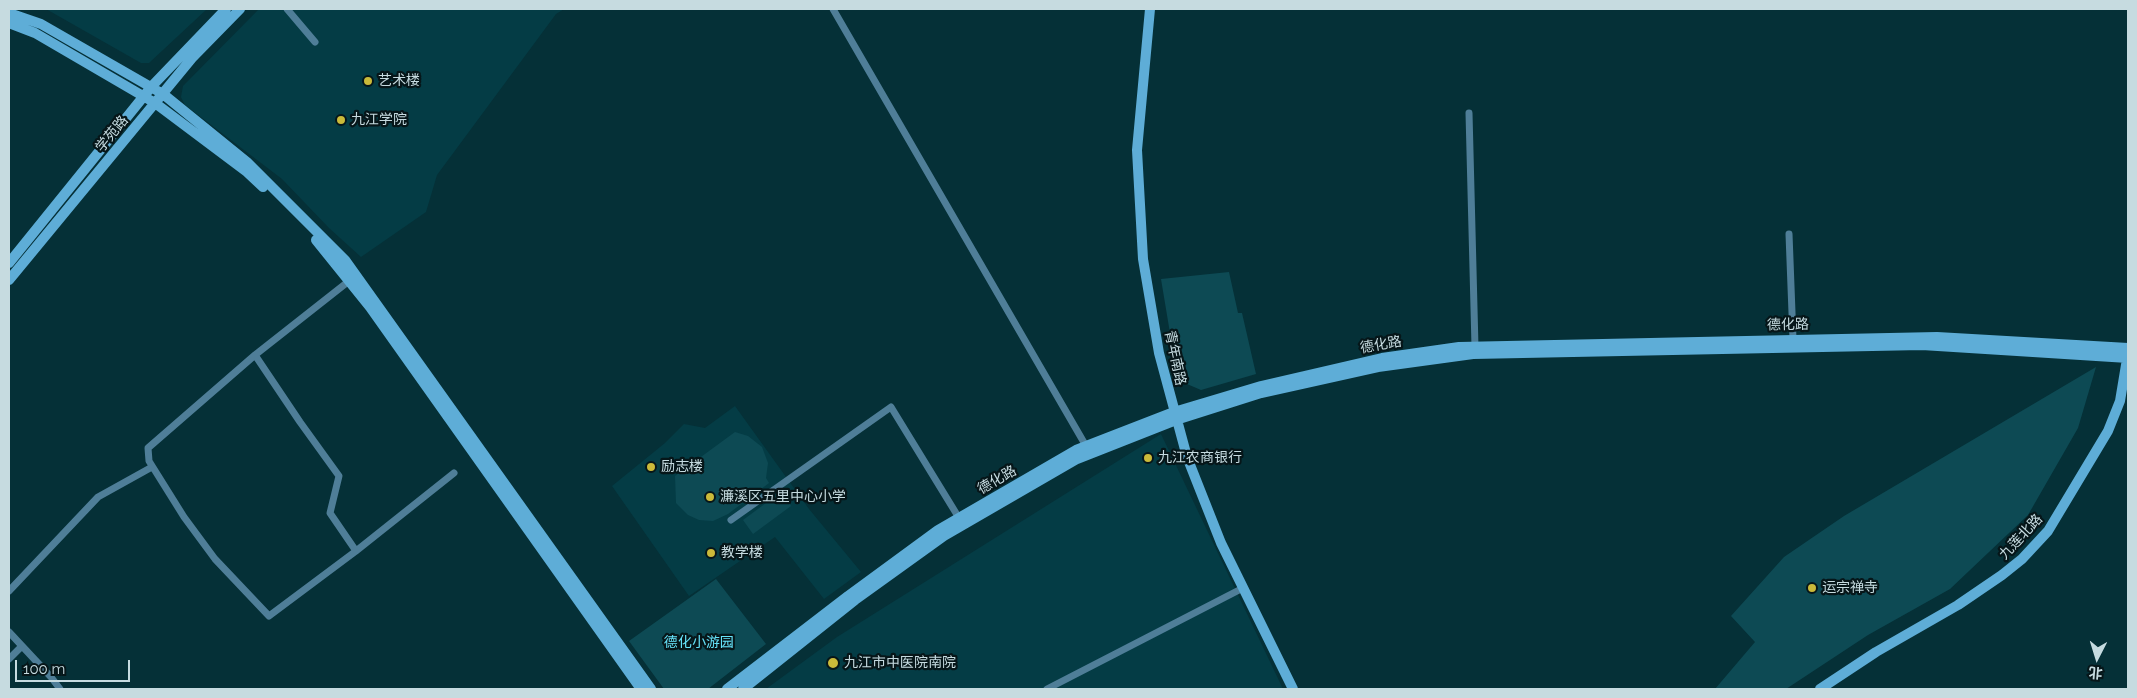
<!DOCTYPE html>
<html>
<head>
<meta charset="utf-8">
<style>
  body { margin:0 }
  #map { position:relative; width:2137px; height:698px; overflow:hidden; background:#053037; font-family:Raleway,"Noto Sans SC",sans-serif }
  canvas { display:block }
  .frame { position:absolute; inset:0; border:10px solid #c6dbe0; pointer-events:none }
  .north { position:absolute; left:2072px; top:633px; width:50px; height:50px; -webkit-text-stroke:4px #061619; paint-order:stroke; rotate:185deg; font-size:14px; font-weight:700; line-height:20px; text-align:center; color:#c6dbe0 }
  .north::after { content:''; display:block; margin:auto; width:18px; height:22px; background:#c6dbe0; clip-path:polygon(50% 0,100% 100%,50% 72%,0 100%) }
  .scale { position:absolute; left:15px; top:660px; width:115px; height:22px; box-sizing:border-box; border:2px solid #c6dbe0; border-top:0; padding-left:6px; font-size:15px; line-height:18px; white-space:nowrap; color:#c6dbe0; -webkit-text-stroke:4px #061619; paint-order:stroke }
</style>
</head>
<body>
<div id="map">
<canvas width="2137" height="698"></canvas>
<div class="frame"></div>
<div class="north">北</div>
<div class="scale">100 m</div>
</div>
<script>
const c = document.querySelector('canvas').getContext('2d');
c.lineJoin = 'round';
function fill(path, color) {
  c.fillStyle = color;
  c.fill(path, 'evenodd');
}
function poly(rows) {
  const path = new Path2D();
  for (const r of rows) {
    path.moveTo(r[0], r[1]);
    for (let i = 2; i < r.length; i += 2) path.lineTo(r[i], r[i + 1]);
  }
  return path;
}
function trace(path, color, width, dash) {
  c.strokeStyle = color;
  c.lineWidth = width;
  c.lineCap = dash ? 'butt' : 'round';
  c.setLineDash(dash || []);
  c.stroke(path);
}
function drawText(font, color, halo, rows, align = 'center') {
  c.font = font + ' Raleway,"Noto Sans SC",sans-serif';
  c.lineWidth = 4.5;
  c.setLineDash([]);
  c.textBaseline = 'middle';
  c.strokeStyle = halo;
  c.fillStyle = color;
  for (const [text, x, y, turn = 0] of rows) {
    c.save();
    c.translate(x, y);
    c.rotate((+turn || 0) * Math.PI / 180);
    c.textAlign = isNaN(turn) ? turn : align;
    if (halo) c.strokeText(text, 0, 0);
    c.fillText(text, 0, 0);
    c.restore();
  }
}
const built = poly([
  [46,9,207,9,149,63,141,63],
  [259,9,564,9,556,14,437,175,426,212,361,257,329,228,282,179,185,105,181,97,183,86],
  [735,406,809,509,861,572,824,599,775,537,689,596,612,486,665,443,684,424,705,428],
  [1161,434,1283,689,766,689,837,637]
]);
const green = poly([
  [1229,272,1238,313,1242,313,1256,374,1201,390,1187,384,1177,363,1171,339,1161,279],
  [2096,367,2078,428,2028,515,1950,589,1868,635,1786,689,1715,689,1755,642,1731,616,1784,557,1844,516],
  [735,432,748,436,762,447,768,463,766,478,769,483,728,514,713,521,699,520,688,515,676,503,675,476],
  [781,492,791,506,753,534,743,520],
  [716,579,766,644,708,689,664,689,629,641]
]);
const street = poly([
  [287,9,315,42],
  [833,9,1086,446],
  [1469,113,1475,347],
  [1789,234,1793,339],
  [349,281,255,355,300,422,339,476,330,513,356,551],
  [255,355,148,448,149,461,184,517,215,559,269,616,356,551,454,473],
  [731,520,891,407,959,518],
  [9,591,98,497,152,467],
  [9,632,51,677,60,689],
  [9,659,22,646],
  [1047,689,1243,588]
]);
const secondary = poly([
  [1150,9,1137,150,1143,259,1159,353,1187,457,1221,543,1293,689],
  [9,13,41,24,163,94,248,163,345,260,651,689],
  [9,23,35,33,155,103,247,172,263,187],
  [316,240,370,307,641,689],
  [9,263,152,86,226,9],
  [9,280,192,58,240,9],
  [727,689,848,596,938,530,1076,450,1174,412,1261,386,1382,358,1459,347,1937,337,2128,348],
  [743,689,855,600,944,536,1077,459,1176,420,1261,393,1378,367,1473,354,1922,345,2128,358],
  [1820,689,1876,652,1958,605,2002,575,2022,559,2048,531,2108,431,2120,401,2128,353]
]);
const markers = [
  [368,81,5,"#caba3a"],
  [341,120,5,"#caba3a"],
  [1148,458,5,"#caba3a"],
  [651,467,5,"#caba3a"],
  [710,497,5,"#caba3a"],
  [711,553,5,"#caba3a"],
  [1812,588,5,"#caba3a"],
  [833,663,6,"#caba3a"]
];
const poiNames = [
  ["艺术楼",378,81],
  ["九江学院",351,120],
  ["九江农商银行",1158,458],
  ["励志楼",661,467],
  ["濂溪区五里中心小学",720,497],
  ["教学楼",721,553],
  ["运宗禅寺",1822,588],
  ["九江市中医院南院",844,663]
];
const streetNames = [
  ["学苑路",112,134,-51],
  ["德化路",1788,325,-1],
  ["德化路",1381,345,-10],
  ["青年南路",1175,358,78],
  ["德化路",997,480,-30],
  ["九莲北路",2021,537,-47]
];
const parkNames = [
  ["德化小游园",699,643]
];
fill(built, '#043c45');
fill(green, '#0d4a54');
trace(street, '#4f7e98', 7);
trace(secondary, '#5eadd7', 10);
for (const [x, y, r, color] of markers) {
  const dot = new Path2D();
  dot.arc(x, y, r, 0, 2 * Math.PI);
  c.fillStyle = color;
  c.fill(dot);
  trace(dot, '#061619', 2);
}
drawText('14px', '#c6dbe0', '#061619', poiNames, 'left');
drawText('14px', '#c6dbe0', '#061619', streetNames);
drawText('14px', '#66e3fa', '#061619', parkNames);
</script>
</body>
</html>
